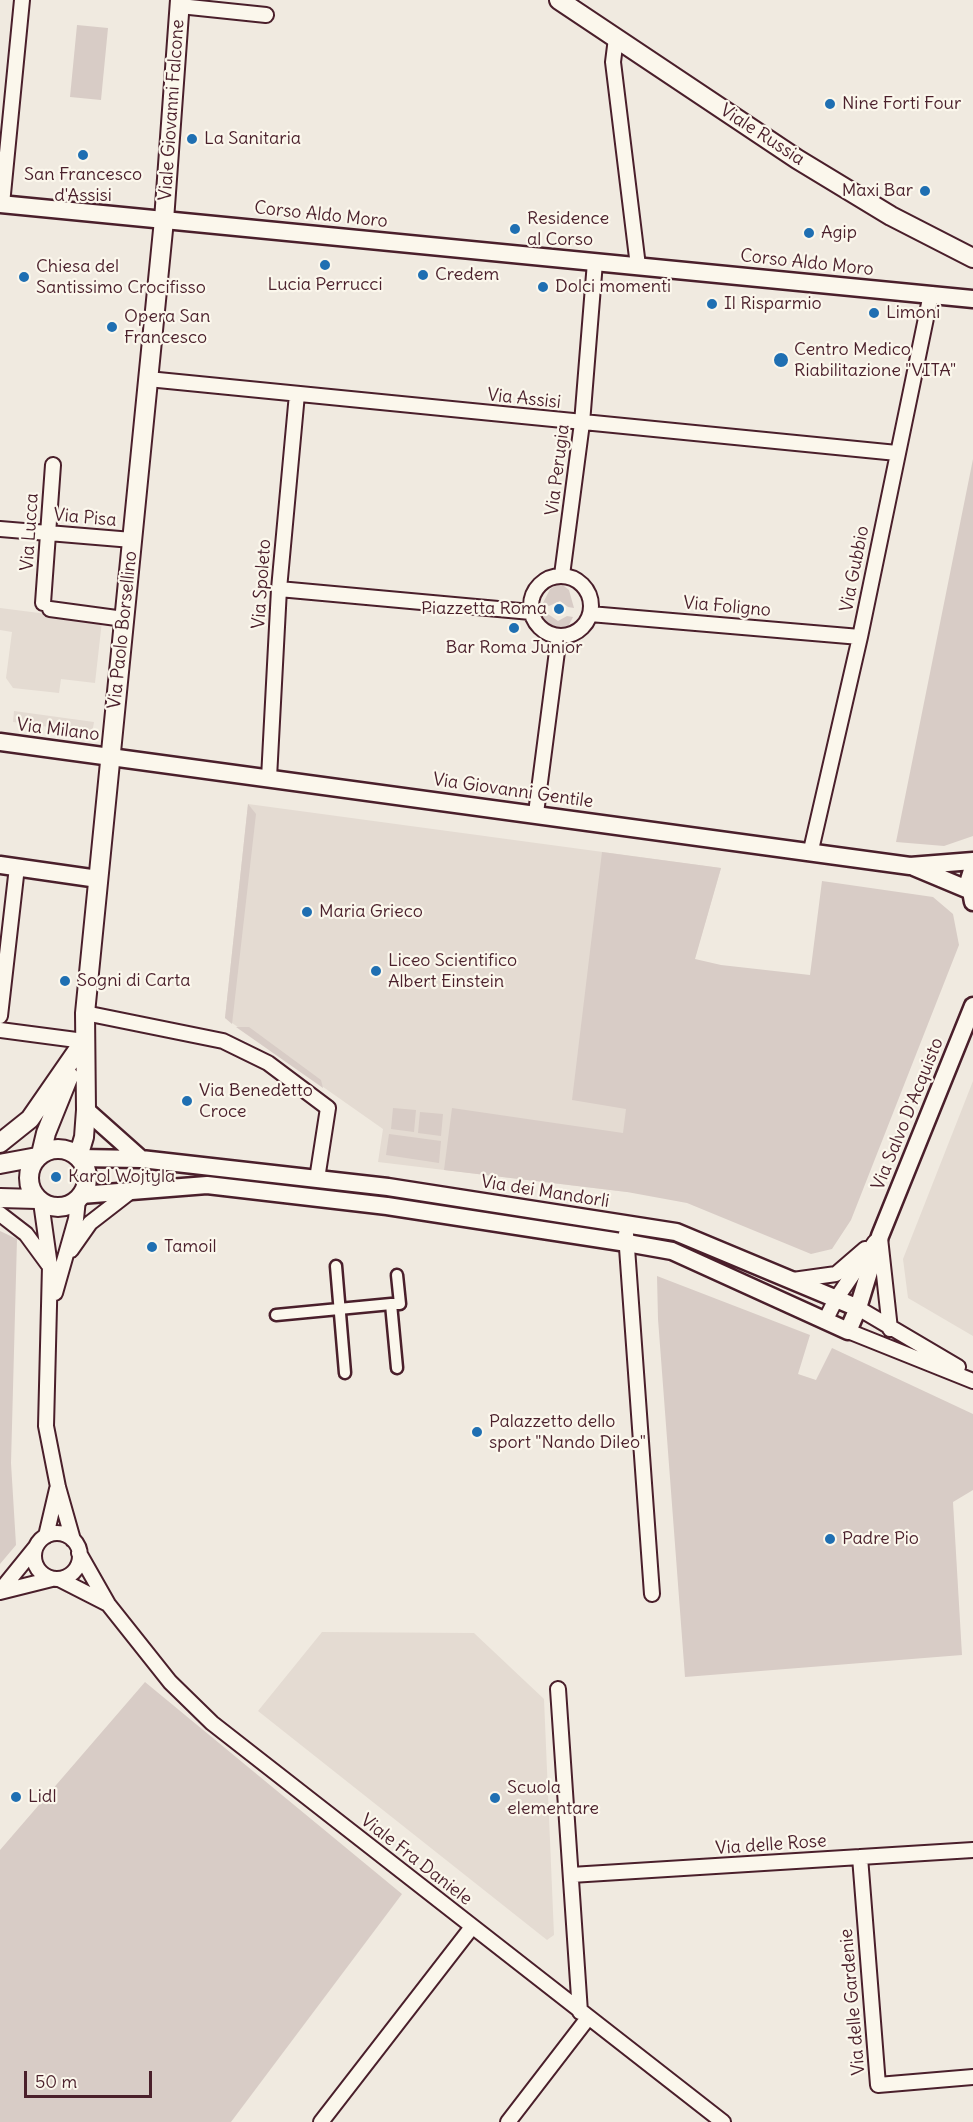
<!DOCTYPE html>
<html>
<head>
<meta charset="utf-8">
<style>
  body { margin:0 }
  #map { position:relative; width:973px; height:2122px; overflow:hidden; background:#f0eae0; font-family:Delius,sans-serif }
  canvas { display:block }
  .scale { position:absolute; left:24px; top:2071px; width:128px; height:27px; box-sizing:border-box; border:3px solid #4a1f2b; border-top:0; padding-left:8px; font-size:18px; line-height:21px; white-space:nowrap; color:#4a1f2b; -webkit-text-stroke:4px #fbf7ec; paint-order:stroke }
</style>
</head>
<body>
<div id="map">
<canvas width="973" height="2122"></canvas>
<div class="scale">50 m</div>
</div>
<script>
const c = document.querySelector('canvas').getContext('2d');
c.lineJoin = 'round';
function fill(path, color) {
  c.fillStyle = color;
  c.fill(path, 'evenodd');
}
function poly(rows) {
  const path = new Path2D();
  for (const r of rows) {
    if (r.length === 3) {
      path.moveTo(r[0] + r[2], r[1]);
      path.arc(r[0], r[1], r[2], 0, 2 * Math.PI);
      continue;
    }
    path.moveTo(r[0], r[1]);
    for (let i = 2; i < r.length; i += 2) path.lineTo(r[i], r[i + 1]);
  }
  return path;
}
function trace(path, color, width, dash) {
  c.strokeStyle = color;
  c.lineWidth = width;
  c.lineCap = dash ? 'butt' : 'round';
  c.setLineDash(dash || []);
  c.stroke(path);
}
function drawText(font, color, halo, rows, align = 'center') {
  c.font = font + ' Delius,sans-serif';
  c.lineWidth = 4.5;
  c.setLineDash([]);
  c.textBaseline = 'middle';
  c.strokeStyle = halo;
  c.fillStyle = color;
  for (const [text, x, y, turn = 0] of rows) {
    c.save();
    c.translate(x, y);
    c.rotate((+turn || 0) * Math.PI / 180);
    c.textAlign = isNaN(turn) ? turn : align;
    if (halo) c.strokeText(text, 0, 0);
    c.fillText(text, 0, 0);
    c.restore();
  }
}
const built = poly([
  [0,608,102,621,95,683,61,679,59,693,13,688,6,678,12,632,0,630],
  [14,711,94,722,92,733,13,722],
  [248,804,721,868,627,1192,378,1162,383,1129,225,1018],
  [973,1081,973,1336,908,1298,903,1259],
  [322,1632,474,1633,544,1699,554,1935,547,1940,258,1711]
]);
const green = poly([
  [77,25,108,28,101,100,70,97],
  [973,459,973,836,944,846,896,842],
  [560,583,569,590,574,608,568,607,560,601,549,606,543,603,550,589],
  [548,614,558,621,567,616,573,617,565,633,555,638,546,630,542,616],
  [248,804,256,814,232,1024,225,1018],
  [602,852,721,868,695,959,721,965,810,975,822,881,933,897,953,914,959,945,851,1220,832,1249,811,1254,687,1203,627,1192,444,1170,452,1108,623,1133,626,1109,572,1100],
  [236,1027,249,1027,321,1080,323,1088],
  [393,1108,416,1110,414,1132,391,1129],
  [420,1112,443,1114,441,1136,418,1133],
  [389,1134,441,1141,439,1163,386,1155],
  [0,1231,17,1239,11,1463,16,1545,0,1564],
  [657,1276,810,1335,798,1374,816,1380,832,1348,973,1414,973,1490,953,1502,962,1655,685,1677,658,1319],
  [145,1682,402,1894,231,2122,0,2122,0,1850]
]);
const pedestrian = poly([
  [336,1266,345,1373],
  [276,1315,391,1304],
  [397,1368,391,1304,400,1304,397,1275]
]);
const minor = poly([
  [180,6,266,15],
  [616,38,613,62,638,266],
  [2,204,22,0],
  [148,379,897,453],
  [0,529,132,540],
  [562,575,582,423,595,262],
  [561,606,30],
  [279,589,531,612],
  [43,603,53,465],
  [50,609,124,619],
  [590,614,860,637],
  [269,778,279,589,297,394],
  [536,813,559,636],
  [811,850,860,637,931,294],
  [85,1013,223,1041,268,1063,328,1108,317,1179],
  [0,1016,17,867],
  [0,1030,84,1041],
  [41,1202,50,1266,46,1426,58,1487,73,1540],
  [0,1214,26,1234,48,1264],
  [626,1234,652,1594],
  [880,1238,890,1329],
  [71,1250,90,1223,130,1192],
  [793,1280,836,1274,865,1249],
  [55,1293,76,1219,78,1199],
  [858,1308,958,1367],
  [825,1321,836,1299,875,1242],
  [848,1331,973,1381],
  [57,1556,23],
  [46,1536,57,1489],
  [79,1553,108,1604,170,1682,212,1723,723,2122],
  [59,1579,108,1604],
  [0,1591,35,1548],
  [0,1592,52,1579],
  [558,1689,580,2012],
  [860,1857,878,2085,973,2077],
  [571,1875,973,1850],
  [321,2122,472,1927],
  [508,2122,588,2018]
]);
const tertiary = poly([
  [0,204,973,299],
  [0,742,910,866,973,861],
  [0,865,98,879],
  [914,867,969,890],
  [973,867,969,880,973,902],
  [86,1110,141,1159],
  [79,1158,141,1159,388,1187,676,1232,858,1308],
  [81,1195,207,1185,387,1206,627,1243,672,1251,848,1331,858,1308,880,1236,973,1006]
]);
const secondary = poly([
  [559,0,797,159,891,216,973,258],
  [0,1143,30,1119,84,1041],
  [58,1178,29],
  [41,1154,46,1133,69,1076],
  [78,1157,84,1137,86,1110,85,1013,164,220,180,0],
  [0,1164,37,1157],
  [0,1198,37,1199]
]);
const markers = [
  [830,104,6,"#1f6fb2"],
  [192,139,6,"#1f6fb2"],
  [83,155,6,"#1f6fb2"],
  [925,191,6,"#1f6fb2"],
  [515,229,6,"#1f6fb2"],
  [809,233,6,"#1f6fb2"],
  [325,265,6,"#1f6fb2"],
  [423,275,6,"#1f6fb2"],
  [24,277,6,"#1f6fb2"],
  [543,287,6,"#1f6fb2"],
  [712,304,6,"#1f6fb2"],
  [874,313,6,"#1f6fb2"],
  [112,327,6,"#1f6fb2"],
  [781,360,8,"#1f6fb2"],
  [559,609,6,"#1f6fb2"],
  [514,628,6,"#1f6fb2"],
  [307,912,6,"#1f6fb2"],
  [376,971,6,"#1f6fb2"],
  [65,981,6,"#1f6fb2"],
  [187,1101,6,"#1f6fb2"],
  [56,1177,6,"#1f6fb2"],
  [152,1247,6,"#1f6fb2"],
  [477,1432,6,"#1f6fb2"],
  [830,1539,6,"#1f6fb2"],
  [16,1797,6,"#1f6fb2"],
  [495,1798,6,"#1f6fb2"]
];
const poiNames = [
  ["Nine Forti Four",842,104],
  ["La Sanitaria",204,139],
  ["San Francesco",83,175,"center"],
  ["d'Assisi",83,196,"center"],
  ["Maxi Bar",913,191,"right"],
  ["Residence",527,219],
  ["al Corso",527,240],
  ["Agip",821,233],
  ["Chiesa del",36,267],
  ["Santissimo Crocifisso",36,288],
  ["Credem",435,275],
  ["Lucia Perrucci",325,285,"center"],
  ["Dolci momenti",555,287],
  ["Il Risparmio",724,304],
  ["Limoni",886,313],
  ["Opera San",124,317],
  ["Francesco",124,338],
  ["Centro Medico",794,350],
  ["Riabilitazione \"VITA\"",794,371],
  ["Piazzetta Roma",547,609,"right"],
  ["Bar Roma Junior",514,648,"center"],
  ["Maria Grieco",319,912],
  ["Liceo Scientifico",388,961],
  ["Albert Einstein",388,982],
  ["Sogni di Carta",77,981],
  ["Via Benedetto",199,1091],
  ["Croce",199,1112],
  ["Karol Wojtyla",68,1177],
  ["Tamoil",164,1247],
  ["Palazzetto dello",489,1422],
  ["sport \"Nando Dileo\"",489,1443],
  ["Padre Pio",842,1539],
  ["Scuola",507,1788],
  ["elementare",507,1809],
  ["Lidl",28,1797]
];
const streetNames = [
  ["Viale Giovanni Falcone",172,110,-86],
  ["Viale Russia",762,135,33],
  ["Corso Aldo Moro",321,215,6],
  ["Corso Aldo Moro",807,263,6],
  ["Via Assisi",524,399,6],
  ["Via Perugia",558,470,-83],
  ["Via Pisa",85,518,5],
  ["Via Lucca",30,532,-86],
  ["Via Gubbio",855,569,-79],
  ["Via Spoleto",262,584,-86],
  ["Via Foligno",727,607,5],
  ["Via Paolo Borsellino",123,630,-84],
  ["Via Milano",58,730,7],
  ["Via Giovanni Gentile",513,791,8],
  ["Via Salvo D'Acquisto",908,1114,-68],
  ["Via dei Mandorli",545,1192,9],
  ["Via delle Rose",771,1845,-4],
  ["Viale Fra Daniele",416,1860,38],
  ["Via delle Gardenie",853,2002,-95]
];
fill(built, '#e4dbd2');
fill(green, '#d8ccc6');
trace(pedestrian, '#4a1f2b', 15);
trace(minor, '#4a1f2b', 18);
trace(tertiary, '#4a1f2b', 21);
trace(secondary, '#4a1f2b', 22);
trace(pedestrian, '#fbf7ec', 10);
trace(minor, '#fbf7ec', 14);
trace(tertiary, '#fbf7ec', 16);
trace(secondary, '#fbf7ec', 18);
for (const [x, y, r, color] of markers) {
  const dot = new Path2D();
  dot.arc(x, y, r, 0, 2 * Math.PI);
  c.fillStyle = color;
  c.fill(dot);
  trace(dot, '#fbf7ec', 2);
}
drawText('18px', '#4a1f2b', '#fbf7ec', poiNames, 'left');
drawText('18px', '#4a1f2b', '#fbf7ec', streetNames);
</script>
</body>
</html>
